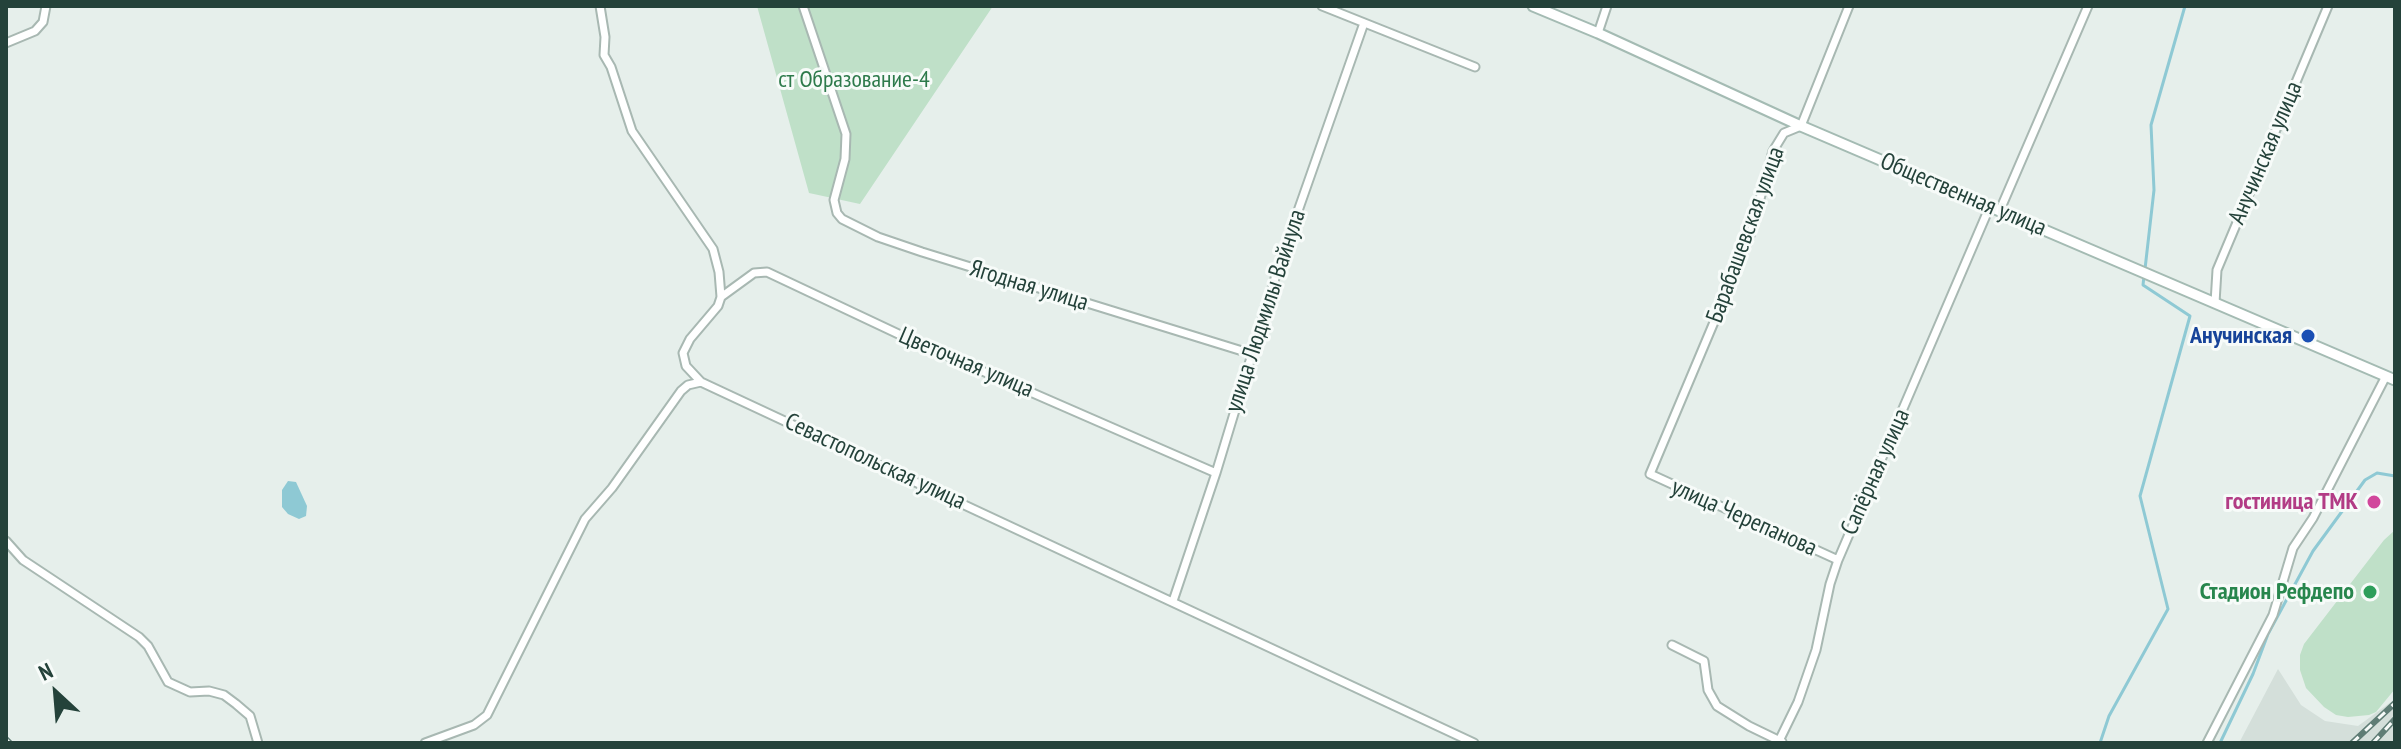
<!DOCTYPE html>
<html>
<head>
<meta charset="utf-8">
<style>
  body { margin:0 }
  #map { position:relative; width:2401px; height:749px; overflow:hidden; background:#e6efeb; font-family:"PT Sans Narrow",sans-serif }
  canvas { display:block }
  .frame { position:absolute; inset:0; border:8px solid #24423a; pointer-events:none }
  .north { position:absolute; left:16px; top:653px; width:80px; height:80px; -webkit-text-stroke:6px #f7fbf9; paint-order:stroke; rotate:334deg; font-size:22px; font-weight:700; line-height:32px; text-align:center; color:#24423a }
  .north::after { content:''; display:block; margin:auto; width:28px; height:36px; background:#24423a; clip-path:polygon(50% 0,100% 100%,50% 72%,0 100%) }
</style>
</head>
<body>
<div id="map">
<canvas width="2401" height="749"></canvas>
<div class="frame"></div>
<div class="north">N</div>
</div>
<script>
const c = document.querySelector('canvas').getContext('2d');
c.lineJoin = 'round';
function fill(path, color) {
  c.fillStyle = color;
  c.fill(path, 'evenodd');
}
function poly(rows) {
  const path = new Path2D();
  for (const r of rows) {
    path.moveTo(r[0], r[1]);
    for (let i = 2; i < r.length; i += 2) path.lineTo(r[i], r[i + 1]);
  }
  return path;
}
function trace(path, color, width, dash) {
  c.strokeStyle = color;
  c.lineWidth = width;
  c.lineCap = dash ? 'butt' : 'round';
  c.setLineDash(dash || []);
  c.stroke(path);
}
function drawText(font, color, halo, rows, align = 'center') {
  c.font = font + ' "PT Sans Narrow",sans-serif';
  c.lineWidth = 6;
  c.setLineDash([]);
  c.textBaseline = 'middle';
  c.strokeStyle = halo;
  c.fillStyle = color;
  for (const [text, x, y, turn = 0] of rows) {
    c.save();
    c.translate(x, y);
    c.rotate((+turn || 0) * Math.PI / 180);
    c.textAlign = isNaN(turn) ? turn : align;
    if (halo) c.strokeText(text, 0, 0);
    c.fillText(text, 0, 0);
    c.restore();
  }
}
const built = poly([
  [2278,669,2301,705,2325,721,2358,726,2395,699,2395,743,2239,743]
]);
const green = poly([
  [757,6,993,6,860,204,809,193],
  [2395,530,2395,689,2376,712,2369,715,2348,717,2336,715,2324,707,2306,688,2300,670,2300,655,2304,644,2384,540]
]);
const water = poly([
  [288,481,296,482,307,506,306,516,299,519,288,514,282,507,282,490]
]);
const stream = poly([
  [2145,269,2154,190,2151,125,2185,6],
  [2100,743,2109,716,2168,609,2140,496,2190,316,2143,285,2144,276],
  [2220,743,2253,674,2268,634,2313,551,2365,480,2377,473,2395,476]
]);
const minor = poly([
  [600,6,605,37,604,55,611,67,632,131,713,249,719,272,721,297,718,306,690,339,683,353,686,366,701,382],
  [803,6,846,134,845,159,834,200,837,213,842,219,878,237,922,252,1252,354],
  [1322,6,1475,67],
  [1598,33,1607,6],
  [6,43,35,31,43,22,46,6],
  [2000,210,2088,6],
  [721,297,754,273,767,272,909,339,1216,473],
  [2215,303,2217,270,2328,6],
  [6,541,23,560,139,637,148,646,168,682,190,692,209,691,224,695,236,704,250,716,258,743],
  [1838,560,1650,474,1749,239,1773,151,1784,133,1801,126,1849,6],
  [1173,601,1216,473,1279,265,1364,23],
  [1672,645,1704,661,1708,690,1717,706,1749,726,1782,742],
  [425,743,474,725,487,715,585,519,612,488,681,391,688,385,701,382,1474,743],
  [1778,743,1798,702,1816,650,1830,584,1838,560,1990,206],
  [2207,743,2273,615,2293,548,2313,518,2386,376]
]);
const secondary = poly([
  [1533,6,1598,33,1801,126,2395,380]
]);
const rail = poly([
  [6,739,10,743],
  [2352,743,2395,703],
  [2373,743,2395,719]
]);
const markers = [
  [2308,336,8,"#1a4fb4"],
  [2374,502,8,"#d1479c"],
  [2370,592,8,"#2e9e5b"]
];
const parkNames = [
  ["ст Образование-4",854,80]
];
const streetNames = [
  ["Анучинская улица",2266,153,-67],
  ["Общественная улица",1963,195,23],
  ["Барабашевская улица",1746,235,-70],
  ["Ягодная улица",1029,286,17],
  ["улица Людмилы Вайнула",1266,311,-72],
  ["Цветочная улица",966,363,23],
  ["Севастопольская улица",875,462,25],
  ["Сапёрная улица",1876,472,-66],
  ["улица Черепанова",1744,518,24]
];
const transitNames = [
  ["Анучинская",2292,336]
];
const hotelNames = [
  ["гостиница ТМК",2358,502]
];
const leisureNames = [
  ["Стадион Рефдепо",2354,592]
];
fill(built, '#d4dfda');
fill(green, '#bfe0c8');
fill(water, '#8ec9d4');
trace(stream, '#8ec9d4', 3);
trace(minor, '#a8b8b2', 11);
trace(secondary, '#a4bbb3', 13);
trace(minor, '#fff', 7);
trace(secondary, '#fff', 9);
trace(rail, '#5f7d75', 6);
trace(rail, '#f7fbf9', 3, [9]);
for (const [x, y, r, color] of markers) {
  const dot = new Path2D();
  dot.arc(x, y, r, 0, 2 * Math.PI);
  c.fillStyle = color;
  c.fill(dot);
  trace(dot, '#f7fbf9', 3);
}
drawText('24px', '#2d7a4b', '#f7fbf9', parkNames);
drawText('24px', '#24423a', '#f7fbf9', streetNames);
drawText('bold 24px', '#164399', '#f7fbf9', transitNames, 'right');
drawText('bold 24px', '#b23c85', '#f7fbf9', hotelNames, 'right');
drawText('bold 24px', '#27864d', '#f7fbf9', leisureNames, 'right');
</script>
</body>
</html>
